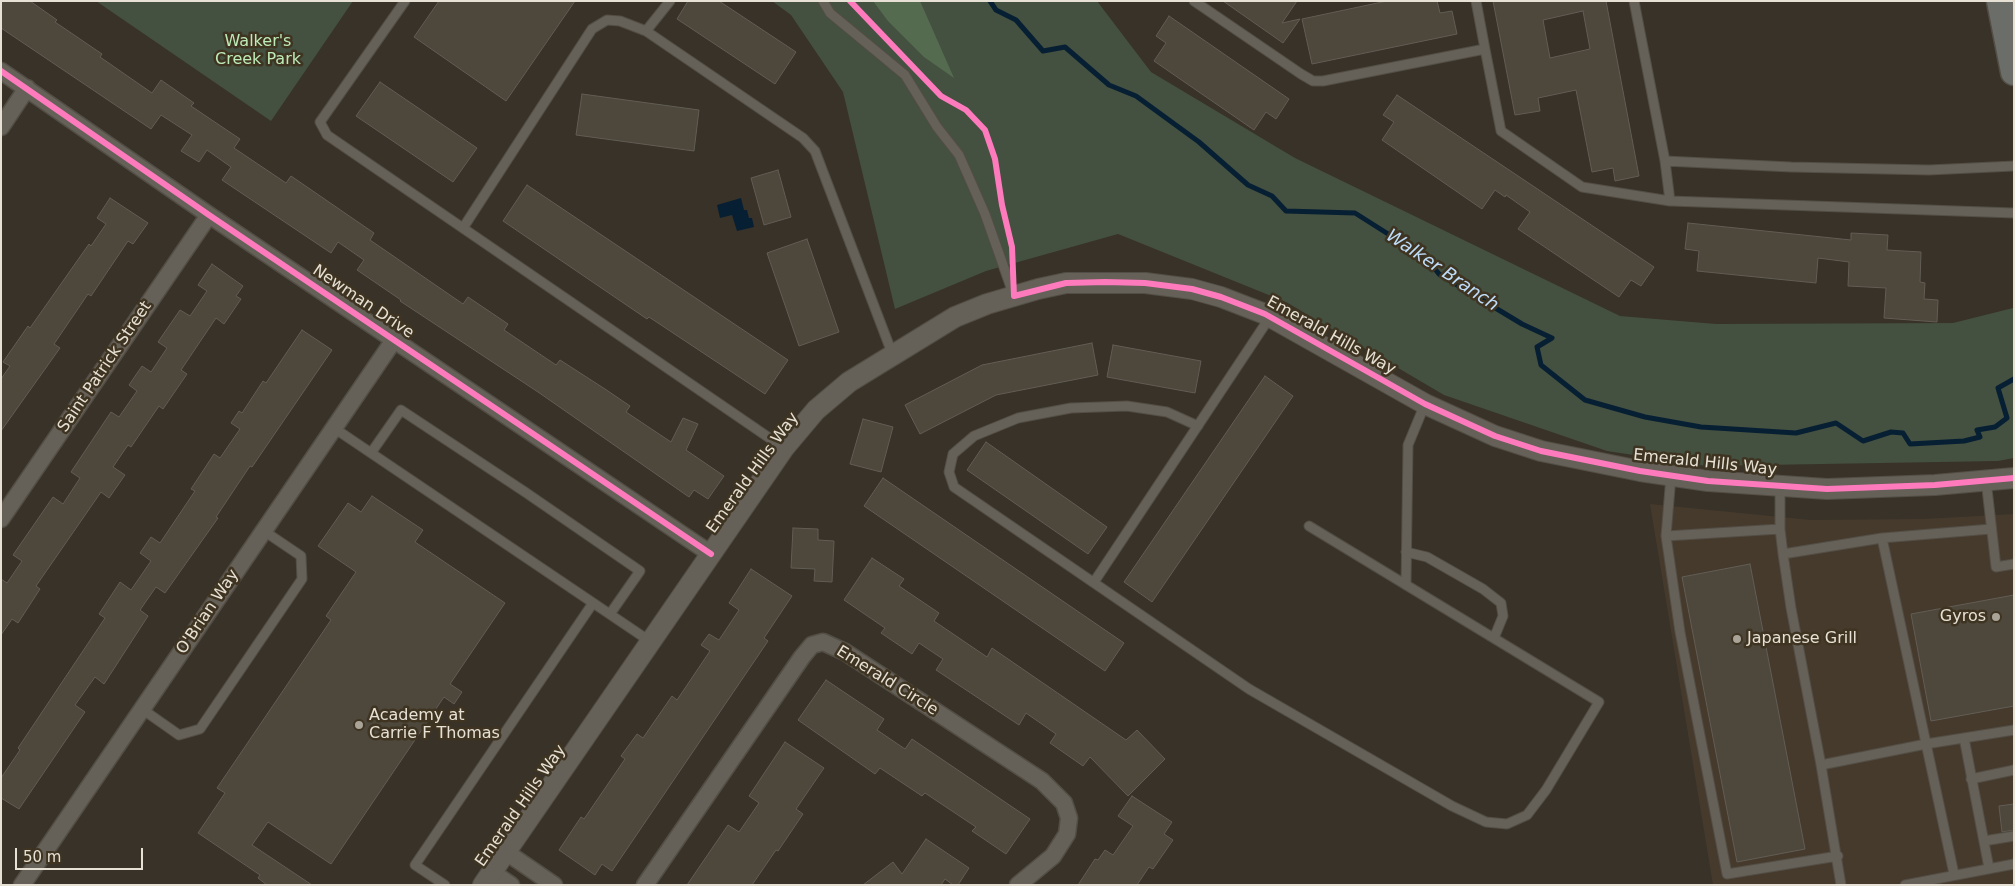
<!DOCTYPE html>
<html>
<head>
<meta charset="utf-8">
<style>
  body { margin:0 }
  #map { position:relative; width:2015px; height:886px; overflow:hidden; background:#383228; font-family:"DejaVu Sans",sans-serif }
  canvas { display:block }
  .frame { position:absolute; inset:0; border:2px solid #e7e1d5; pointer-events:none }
  .scale { position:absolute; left:15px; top:848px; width:128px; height:22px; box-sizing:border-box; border:2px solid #e7e1d5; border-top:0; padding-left:6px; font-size:15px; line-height:18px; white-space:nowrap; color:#e7e1d5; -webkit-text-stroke:4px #3f3421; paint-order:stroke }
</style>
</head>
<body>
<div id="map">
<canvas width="2015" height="886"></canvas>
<div class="frame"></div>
<div class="scale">50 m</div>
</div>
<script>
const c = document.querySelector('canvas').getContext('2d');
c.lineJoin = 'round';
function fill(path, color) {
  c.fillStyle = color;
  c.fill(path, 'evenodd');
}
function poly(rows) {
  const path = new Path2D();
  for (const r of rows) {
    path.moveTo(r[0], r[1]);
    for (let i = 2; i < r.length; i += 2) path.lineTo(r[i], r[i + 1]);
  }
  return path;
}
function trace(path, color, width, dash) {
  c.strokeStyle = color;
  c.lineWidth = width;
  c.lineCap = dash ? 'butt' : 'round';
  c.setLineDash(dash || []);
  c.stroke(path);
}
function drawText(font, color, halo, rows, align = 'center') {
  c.font = font + ' "DejaVu Sans",sans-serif';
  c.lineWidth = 5;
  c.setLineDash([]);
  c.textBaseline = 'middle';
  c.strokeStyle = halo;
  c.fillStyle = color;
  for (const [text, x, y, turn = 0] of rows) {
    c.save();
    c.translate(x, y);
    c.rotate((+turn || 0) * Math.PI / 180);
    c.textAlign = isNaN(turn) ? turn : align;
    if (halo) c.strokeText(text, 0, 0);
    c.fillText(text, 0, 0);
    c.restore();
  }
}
const commercial = poly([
  [1650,504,1811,520,1923,519,2014,514,2014,885,1713,885]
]);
const green = poly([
  [96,1,353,1,271,121],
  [772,1,1097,1,1151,72,1295,158,1620,316,1716,324,1953,323,2013,308,2014,458,1998,461,1706,466,1607,451,1444,395,1286,302,1118,234,986,271,895,309,843,92,791,15]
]);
const forest = poly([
  [873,1,920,1,954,78,924,57,888,21]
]);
const water = poly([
  [741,198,744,210,747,210,749,218,752,218,754,227,737,231,732,215,720,218,717,205]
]);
const stream = poly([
  [990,1,996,10,1016,20,1043,51,1065,47,1109,85,1136,96,1199,142,1248,185,1272,196,1286,211,1355,213,1426,258,1439,274,1522,324,1552,338,1537,347,1541,365,1585,400,1645,417,1701,427,1796,433,1836,423,1863,441,1891,432,1903,433,1910,444,1964,441,1980,437,1977,430,1995,427,2007,418,1998,388,2014,379]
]);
const building = poly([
  [1,1,30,1,57,20,55,22,102,54,100,57,152,93,161,80,194,103,191,106,240,139,234,148,286,183,291,176,374,233,370,240,463,304,468,297,508,324,504,330,556,365,560,360,605,389,630,406,626,412,671,442,683,418,698,424,686,450,724,476,708,499,694,490,689,497,538,392,400,301,401,300,357,270,364,260,338,242,331,253,222,180,231,167,207,150,199,162,181,151,192,135,161,115,151,129,1,28,1,1],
  [439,1,575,1,506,101,414,37,439,1],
  [688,1,719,1,796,52,775,84,677,19,688,1],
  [1223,1,1297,1,1282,23,1300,19,1283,43,1223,1],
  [1387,1,1437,1,1440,13,1452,11,1457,34,1312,64,1302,19,1387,1],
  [1493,1,1606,1,1639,176,1615,181,1613,168,1592,172,1576,90,1538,98,1540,111,1515,115,1493,1],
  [1583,11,1590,49,1550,58,1543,20,1583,11],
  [1169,16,1289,99,1276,119,1266,112,1254,130,1154,61,1166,43,1156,36,1169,16],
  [380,82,477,148,453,182,356,116,380,82],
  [582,94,699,110,694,151,576,135,582,94],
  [1397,95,1654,267,1641,286,1631,280,1619,297,1518,229,1530,212,1506,195,1505,197,1495,190,1482,209,1382,140,1394,122,1383,115,1397,95],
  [778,170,791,217,764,225,751,178,778,170],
  [527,185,788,360,765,394,649,317,647,319,503,221,527,185],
  [110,198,148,223,133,244,128,241,91,296,88,294,54,344,60,348,1,431,1,379,10,366,3,362,28,326,30,328,89,244,91,246,106,224,97,218,110,198],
  [1688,223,1851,240,1851,233,1888,235,1887,250,1921,252,1920,282,1925,283,1924,299,1938,300,1937,322,1884,318,1886,288,1848,286,1849,262,1818,258,1816,283,1697,271,1699,251,1685,249,1688,223],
  [807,239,839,332,799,346,767,253,807,239],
  [212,264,243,286,236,296,241,299,224,324,216,318,181,370,187,374,163,409,159,406,131,447,128,445,113,467,125,475,109,498,101,492,36,586,40,589,18,623,12,619,1,635,1,579,7,583,22,561,13,555,53,497,63,504,80,478,71,472,111,412,119,417,137,391,129,385,142,366,151,372,167,348,158,342,180,310,190,316,207,291,198,285,212,264],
  [302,330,332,350,252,467,250,466,216,517,218,518,165,593,156,587,140,610,148,616,104,684,95,677,75,705,85,712,19,809,1,798,1,778,20,750,18,748,105,618,99,614,120,582,131,590,151,561,140,553,151,537,160,543,195,491,191,489,214,454,220,458,240,429,231,423,239,411,242,413,263,381,266,383,302,330],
  [1092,343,1098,375,996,395,920,434,905,405,982,365,1092,343],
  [1113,345,1201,361,1195,393,1107,377,1113,345],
  [1265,376,1293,396,1152,602,1124,582,1265,376],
  [863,419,893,427,881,472,850,464,863,419],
  [986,442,1107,527,1088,554,967,470,986,442],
  [883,478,1124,643,1105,671,864,506,883,478],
  [372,496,423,530,415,542,505,603,450,684,462,692,454,704,444,697,331,864,268,822,252,845,312,885,267,885,258,878,260,875,198,833,225,793,217,788,331,620,326,616,356,572,318,546,348,503,361,512,372,496],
  [793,528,818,529,818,540,834,541,832,582,814,581,815,569,791,568,793,528],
  [872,558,904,579,899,586,939,613,934,621,987,657,992,648,1126,740,1137,730,1165,759,1128,796,1090,757,1083,766,1050,743,1056,734,1026,713,1019,725,936,670,943,659,919,643,912,654,881,633,885,628,844,600,872,558],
  [1750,564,1805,849,1737,862,1682,577,1750,564],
  [751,569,792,596,764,638,768,641,612,871,602,864,595,875,559,850,581,817,584,819,625,759,621,756,637,734,643,738,672,696,677,700,710,651,701,645,709,634,719,640,739,610,729,603,751,569],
  [2014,595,2014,706,1931,721,1911,614,2014,595],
  [826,680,884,719,877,730,905,749,912,739,1030,819,1006,854,972,831,976,827,925,793,922,796,880,768,875,774,798,720,826,680],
  [785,742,824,768,796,809,803,814,778,851,776,850,752,885,687,885,728,825,739,832,759,803,749,796,785,742],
  [1132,796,1172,822,1164,834,1173,840,1153,869,1149,867,1137,885,1078,885,1095,859,1098,860,1105,850,1113,855,1133,826,1118,816,1132,796],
  [2014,804,2014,830,2002,832,1999,806,2014,804],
  [926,839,969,868,958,885,953,885,945,879,941,885,863,885,893,862,902,874,926,839]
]);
const service = poly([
  [405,1,320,122,327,135,784,448],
  [823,1,830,13,905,75,937,127,959,155,985,214,1014,296],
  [1194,1,1301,74,1313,81,1323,81,1485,49,1476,1],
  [1634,1,1665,161,1670,201],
  [646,31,670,1],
  [1485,49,1501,131,1582,187,1670,201,2014,213],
  [1665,161,1791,167,1929,170,2014,166],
  [463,228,592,29,607,20,620,21,646,31,803,138,815,151,892,353],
  [1198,426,1167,412,1127,406,1071,408,1018,418,974,436,953,454,949,472,954,487,1249,689,1452,806,1486,822,1507,824,1527,815,1546,790,1599,702,1309,526],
  [334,428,651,642],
  [371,453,401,410,525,492,640,571,610,614],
  [1671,476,1666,536,1780,529],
  [1986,480,1996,567,2014,564],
  [1780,486,1780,529,1783,554,1882,538,1954,874],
  [1666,536,1680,632,1727,874,1838,856],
  [1882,538,1991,529],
  [1406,552,1427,557,1483,589,1501,603,1503,616,1494,638],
  [1783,554,1791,608,1821,765],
  [1094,582,1270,317],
  [1406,585,1408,445,1425,404],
  [142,709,179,735,200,729,302,579,301,556,264,531],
  [1964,738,1989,868],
  [1971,779,2014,770],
  [1984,841,2014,836],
  [445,885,415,865,593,603],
  [1841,885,1821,765,1926,744,2014,730],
  [1905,885,2014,864]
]);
const minor = poly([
  [1,71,209,215,711,554],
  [1,127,27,88],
  [1,519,209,215],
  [506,852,554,885],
  [492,872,511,885],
  [22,885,394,340],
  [645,885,802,657,812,645,823,642,845,652,1042,781,1064,803,1069,818,1067,834,1053,856,1018,885]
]);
const tertiary = poly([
  [483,885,784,448,816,410,849,382,955,317,987,304,1038,289,1066,283,1145,283,1192,289,1221,297,1265,314,1425,404,1495,436,1541,451,1640,471,1708,481,1827,489,1935,485,2014,478]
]);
const primary = poly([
  [2000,1,2014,72]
]);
const cycleway = poly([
  [850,1,941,96,966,110,985,130,995,159,1002,205,1012,247,1014,296,1066,283,1105,282,1145,283,1192,289,1221,297,1265,314,1425,404,1495,436,1541,451,1640,471,1708,481,1827,489,1935,485,2014,478],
  [1,71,209,215,711,554]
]);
const markers = [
  [1996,617,5,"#aaa498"],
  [1737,639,5,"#aaa498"],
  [359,725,5,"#aaa498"]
];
const parkNames = [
  ["Walker's",258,42],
  ["Creek Park",258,60]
];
const streetNames = [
  ["Newman Drive",363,302,34],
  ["Emerald Hills Way",1331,336,29],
  ["Saint Patrick Street",105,367,-56],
  ["Emerald Hills Way",1705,463,6],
  ["Emerald Hills Way",753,473,-54],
  ["O'Brian Way",208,612,-56],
  ["Emerald Circle",887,681,32],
  ["Emerald Hills Way",521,806,-55]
];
const poiNames = [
  ["Gyros",1986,617,"right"],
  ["Japanese Grill",1747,639],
  ["Academy at",369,716],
  ["Carrie F Thomas",369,734]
];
const waterNames = [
  ["Walker Branch",1442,271,34]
];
fill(commercial, '#463a2c');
fill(green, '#445040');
fill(forest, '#556b50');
fill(water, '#071f33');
trace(stream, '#071f33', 5);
fill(building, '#4d473c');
trace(building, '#625d55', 1);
trace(service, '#534e45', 11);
trace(minor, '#534e45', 19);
trace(tertiary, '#534e45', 22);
trace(primary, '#534e45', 29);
trace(service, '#656058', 9);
trace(minor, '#656058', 16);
trace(tertiary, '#656058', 20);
trace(primary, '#6b6d69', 26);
trace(cycleway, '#fd7abc', 6);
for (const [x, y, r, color] of markers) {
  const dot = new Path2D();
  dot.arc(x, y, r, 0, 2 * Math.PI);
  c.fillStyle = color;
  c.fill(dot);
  trace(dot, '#3f3421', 2);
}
drawText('16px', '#bdebb7', '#3f3421', parkNames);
drawText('16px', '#e7e1d5', '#3f3421', streetNames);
drawText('16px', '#e7e1d5', '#3f3421', poiNames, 'left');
drawText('italic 18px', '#bedcf9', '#3f3421', waterNames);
</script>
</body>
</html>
